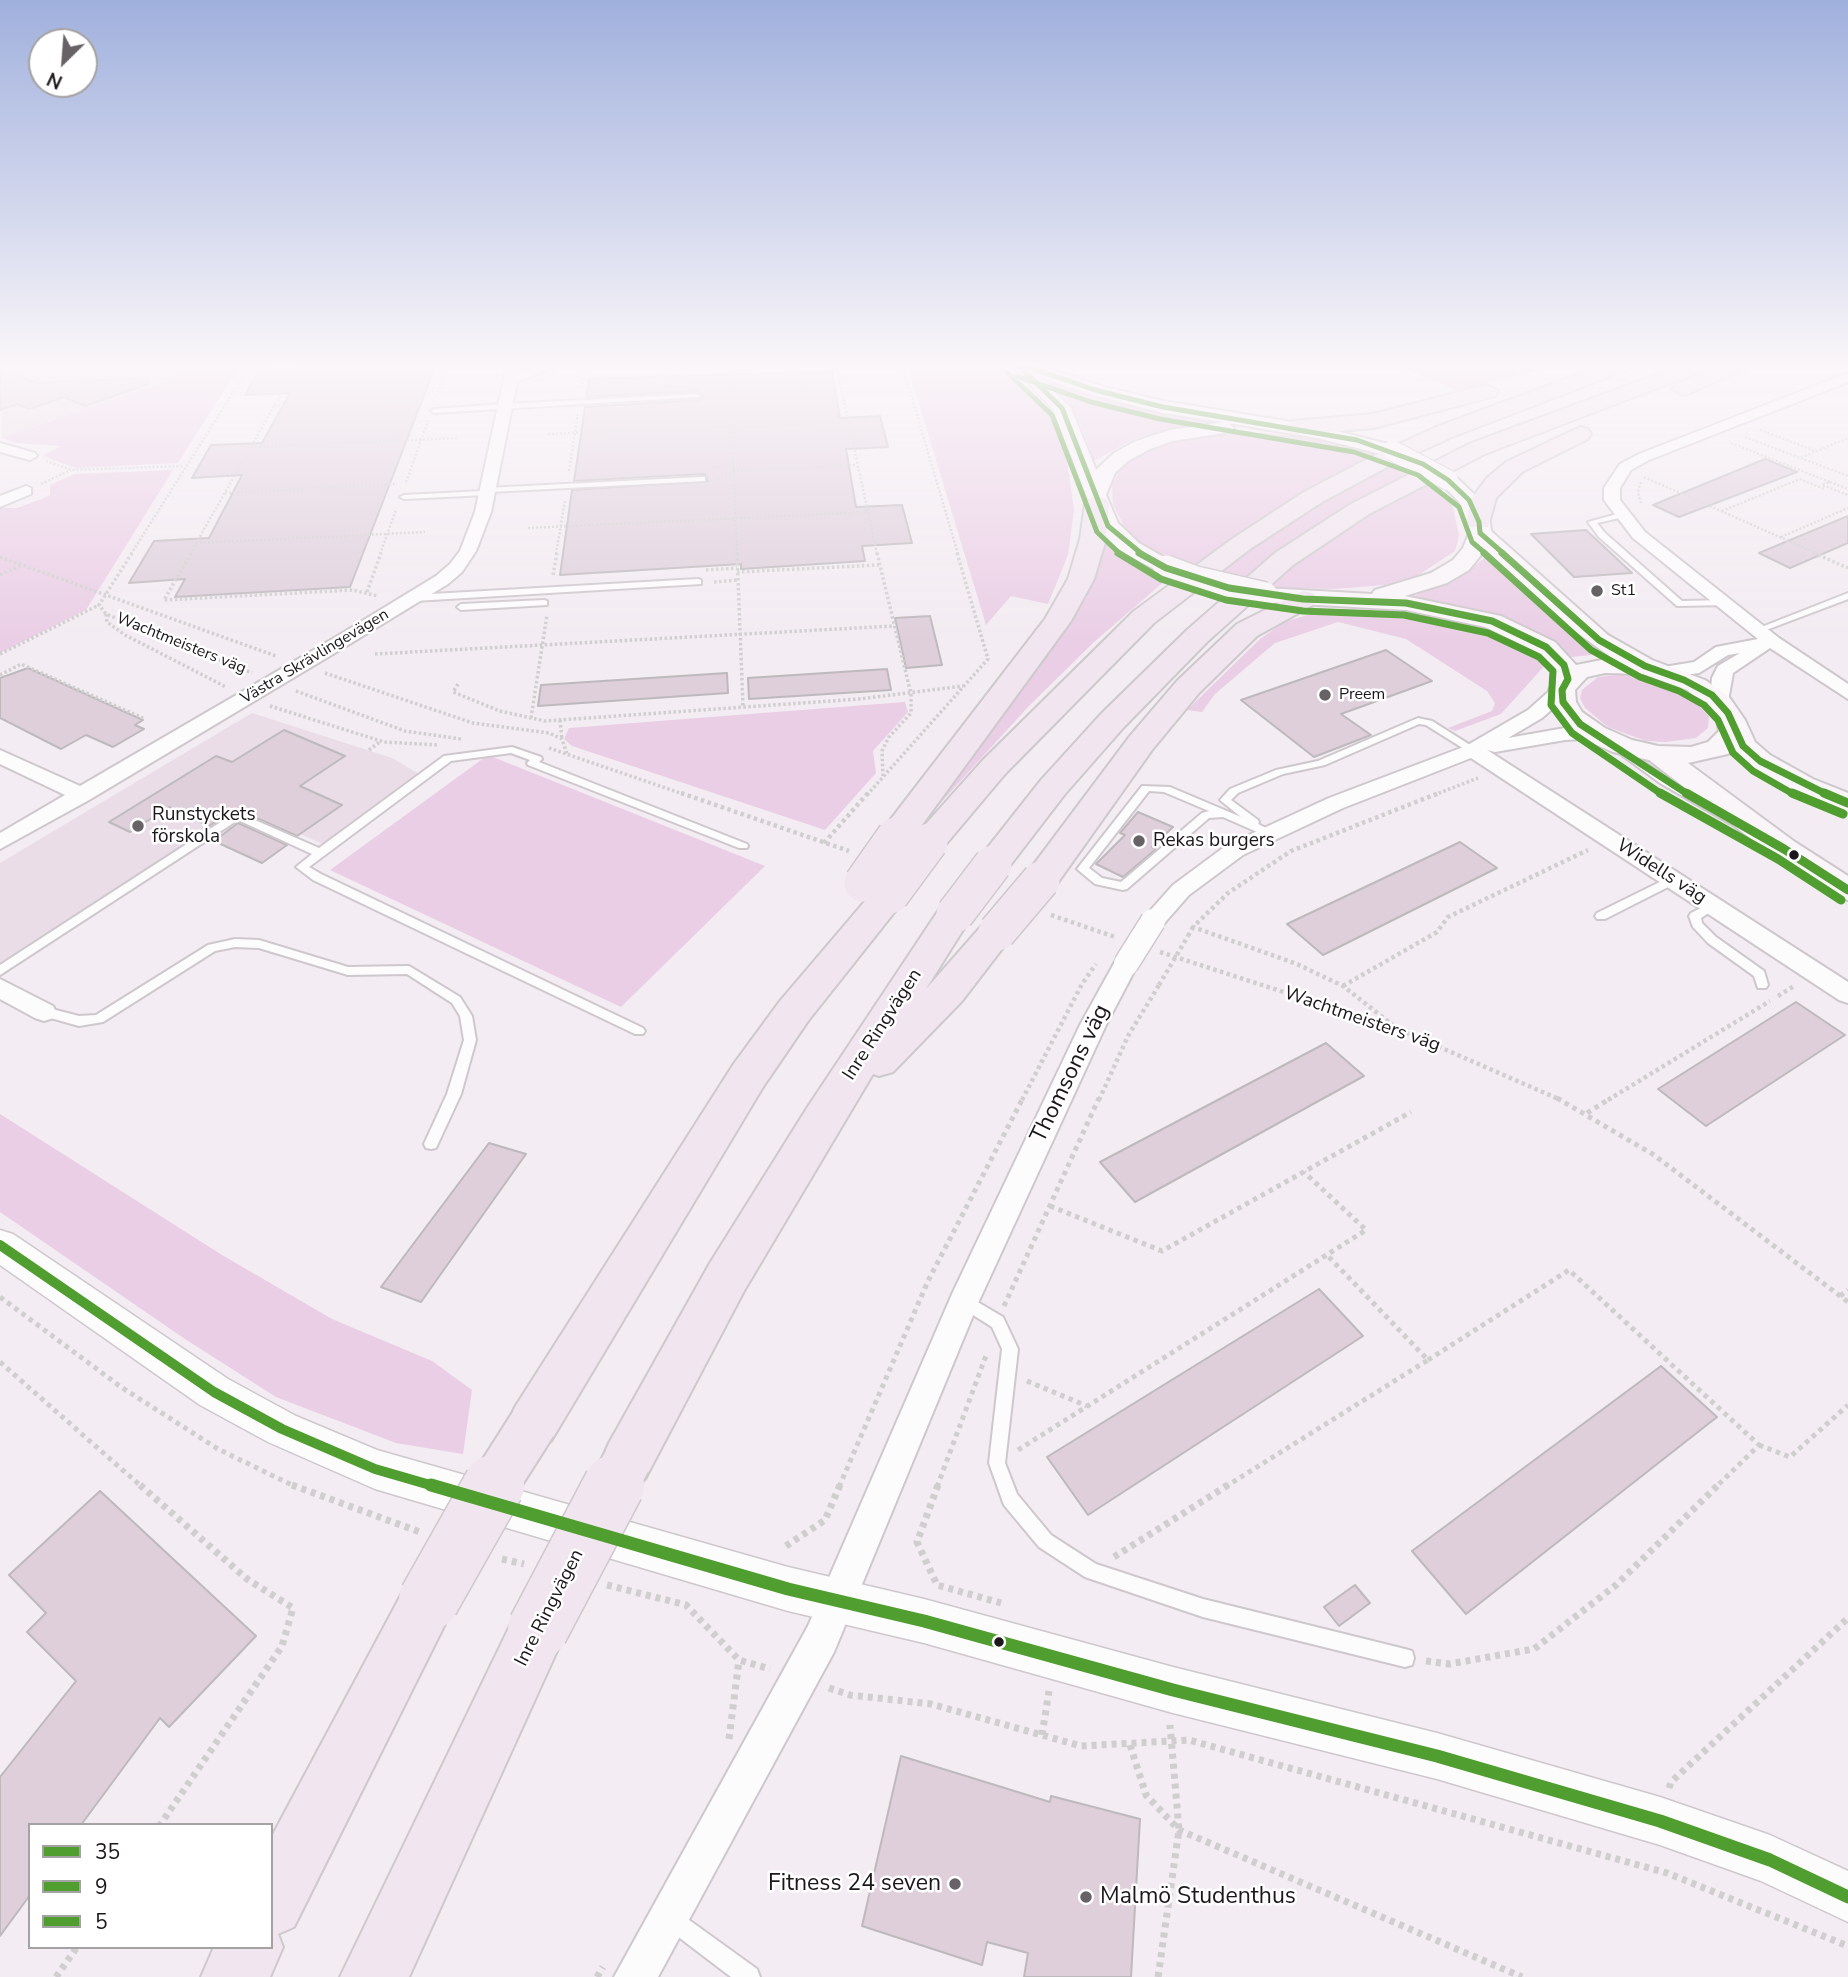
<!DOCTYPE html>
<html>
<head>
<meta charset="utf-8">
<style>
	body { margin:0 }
	#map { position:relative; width:1848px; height:1977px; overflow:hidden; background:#f3ecf2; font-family:"Nunito Sans",sans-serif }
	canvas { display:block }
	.legend { position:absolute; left:28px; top:1823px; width:245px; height:126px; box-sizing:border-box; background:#fff; border:2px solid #a4a2a3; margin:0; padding:9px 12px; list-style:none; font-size:21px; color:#1b171a }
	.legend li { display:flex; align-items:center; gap:14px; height:35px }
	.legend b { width:35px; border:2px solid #a4a2a3 }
	.north { position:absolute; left:28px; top:28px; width:70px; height:70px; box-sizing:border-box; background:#fff; border:2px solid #a4a2a3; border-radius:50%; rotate:205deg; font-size:19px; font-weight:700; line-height:28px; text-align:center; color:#1b171a }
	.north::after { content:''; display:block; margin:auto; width:24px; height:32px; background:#676266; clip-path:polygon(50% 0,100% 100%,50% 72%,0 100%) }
</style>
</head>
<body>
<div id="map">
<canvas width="1848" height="1977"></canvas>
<ul class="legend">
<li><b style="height:9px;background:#509e2f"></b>35</li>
<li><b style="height:9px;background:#509e2f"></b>9</li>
<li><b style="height:9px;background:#509e2f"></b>5</li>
</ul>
<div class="north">N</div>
</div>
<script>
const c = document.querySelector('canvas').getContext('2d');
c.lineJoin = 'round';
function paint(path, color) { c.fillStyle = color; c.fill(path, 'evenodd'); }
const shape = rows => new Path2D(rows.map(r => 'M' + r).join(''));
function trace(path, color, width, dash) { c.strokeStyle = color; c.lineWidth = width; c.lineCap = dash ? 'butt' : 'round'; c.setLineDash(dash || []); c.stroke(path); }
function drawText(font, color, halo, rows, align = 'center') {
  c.font = font + ' "Nunito Sans",sans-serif'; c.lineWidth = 5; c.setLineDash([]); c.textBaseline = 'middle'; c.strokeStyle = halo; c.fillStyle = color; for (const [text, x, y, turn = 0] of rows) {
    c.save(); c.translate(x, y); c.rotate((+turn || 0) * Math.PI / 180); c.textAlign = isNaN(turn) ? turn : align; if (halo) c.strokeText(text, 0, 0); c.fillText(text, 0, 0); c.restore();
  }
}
const built = shape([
	[0,364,215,364,2,438],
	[252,713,392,758,419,774,323,844,241,808,0,962,0,863]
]);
const green = shape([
	[215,364,241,364,178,463,75,468,43,456,60,446,17,443,2,438],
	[907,364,999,364,1037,396,1054,419,1065,445,1074,510,1068,555,1048,604,1011,596,986,625],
	[1394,364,1559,364,1459,391],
	[1035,374,1112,401,1220,423,1138,437,1094,461,1081,426,1066,398],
	[1264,433,1324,439,1375,451,1420,474,1452,504,1459,535,1455,551,1417,576,1384,585,1334,589,1284,588,1224,580,1163,558,1128,533,1113,505,1112,485,1121,468,1136,455,1162,444,1215,434],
	[173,470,86,610,0,653,0,508,17,508,44,498,50,495,50,485,74,474],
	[1104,537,1129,560,1166,580,1094,642,1027,708,874,876],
	[1486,556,1538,604,1608,653,1572,657,1542,638,1483,614,1412,597,1466,574],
	[1344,609,1412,613,1473,627,1506,639,1546,664,1501,714,1455,731,1448,728,1492,711,1495,703,1487,691,1406,639,1338,622,1275,643,1215,694,1202,712,1187,710,1260,639,1284,622,1314,613],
	[1626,674,1648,677,1685,692,1709,716,1708,728,1696,738,1665,742,1646,741,1608,727,1585,708,1580,698,1582,690,1598,677],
	[905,702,908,712,873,751,876,773,825,830,572,746,564,739,569,728],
	[488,755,765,866,621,1007,330,870],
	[0,1114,222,1255,332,1319,432,1361,472,1390,463,1454,396,1443,276,1397,185,1339,0,1212]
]);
const building = shape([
	[305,364,436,364,350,587,175,597,185,579,129,583,154,541,209,538,242,475,192,478,211,445,262,443,290,393,245,395,260,369,304,366,305,364],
	[0,369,36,383,147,378,148,384,85,406,64,397,30,409,17,404,0,410,0,369],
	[832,371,840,418,880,416,888,447,846,449,856,507,902,505,912,543,862,546,865,561,741,569,741,564,560,575,572,490,708,481,705,474,574,481,585,407,699,400,703,396,697,391,586,397,589,379,832,371],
	[1765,459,1797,472,1679,517,1653,505,1765,459],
	[1848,516,1848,543,1790,568,1759,553,1848,516],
	[1586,530,1632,573,1574,577,1531,534,1586,530],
	[930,616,942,665,906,668,895,618,930,616],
	[1386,650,1432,681,1341,714,1371,735,1314,757,1241,700,1386,650],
	[28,668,143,720,135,725,144,729,113,747,86,735,61,749,0,718,0,678,28,668],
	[887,669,891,690,749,699,748,678,887,669],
	[727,673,728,693,538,706,541,685,727,673],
	[284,730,345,756,300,786,342,805,297,836,241,811,232,812,209,826,169,807,130,832,109,822,216,756,232,762,284,730],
	[1138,812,1173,827,1152,847,1156,849,1123,877,1096,864,1125,835,1120,833,1138,812],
	[238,823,287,845,262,863,214,841,238,823],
	[1460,842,1497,868,1323,955,1287,924,1460,842],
	[1796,1002,1845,1035,1706,1126,1658,1089,1796,1002],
	[1326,1043,1364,1076,1135,1202,1100,1162,1326,1043],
	[489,1143,526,1154,421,1302,381,1287,489,1143],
	[1319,1289,1363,1336,1088,1515,1047,1457,1319,1289],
	[1661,1366,1717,1417,1466,1614,1412,1551,1661,1366],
	[100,1491,256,1636,169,1727,160,1718,81,1825,30,1825,30,1895,0,1936,0,1777,76,1681,27,1632,46,1613,9,1575,100,1491],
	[1355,1585,1370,1603,1339,1626,1324,1607,1355,1585],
	[901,1756,1050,1802,1051,1796,1140,1819,1131,1977,1024,1977,1028,1953,987,1942,982,1965,862,1926,901,1756]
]);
const pathFar4 = shape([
	[729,364,737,554],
	[836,364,877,554],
	[902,364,958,554],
	[1415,364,1456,379],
	[294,371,443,364],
	[1481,371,1507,364],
	[706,386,730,385],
	[582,388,586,364],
	[730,390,840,384],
	[710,395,730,393],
	[436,396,448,364],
	[274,406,424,400],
	[731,428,848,422],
	[1760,430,1816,451],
	[548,434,731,426],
	[1745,437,1800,458,1848,438],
	[1731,443,1830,482,1822,485,1848,495],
	[251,447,458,438],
	[1801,458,1848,476],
	[46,461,72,470,183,466],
	[713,467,733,466],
	[569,471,578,414],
	[733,471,857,465],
	[1644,477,1818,554],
	[717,478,733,477],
	[406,482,428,421],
	[1641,482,1638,492,1641,504],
	[1830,482,1848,489],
	[41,484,71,470],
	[225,493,397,484],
	[1722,511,1800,479,1824,489],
	[528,528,868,512],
	[1781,537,1848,508],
	[196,543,425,532],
	[131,554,251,364],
	[190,554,298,364],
	[380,554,396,510],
	[556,554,565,501]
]);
const pathFar3 = shape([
	[132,553,99,605,106,614,252,673],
	[191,553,164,600,352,590,378,596],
	[737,553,743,707],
	[877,553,911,694,911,713,889,737,882,751,883,776],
	[1814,553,1848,568],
	[0,557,276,656],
	[706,570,737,568],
	[737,572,879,565],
	[0,575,20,566],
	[553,575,557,553],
	[714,582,738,580],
	[367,592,381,553],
	[106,614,107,622,125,635,226,687],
	[0,654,99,605],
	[375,654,893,626],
	[325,673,473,723,549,733,562,739,567,754],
	[0,675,21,664,143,718],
	[458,684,453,692,500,711,545,721,859,699,963,686],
	[296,691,405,731,461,739],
	[270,706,384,742,438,745],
	[531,718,547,615],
	[560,720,562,739],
	[549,748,686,795],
	[369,750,381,741],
	[867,795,988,659,957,553],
	[1434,795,1478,778]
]);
const pathFar2 = shape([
	[681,793,849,851],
	[824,843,868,793],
	[1051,915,1115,937],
	[1188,936,1193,927],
	[1160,952,1398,1029,1561,1100],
	[1343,986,1437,932,1448,917,1588,850],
	[1778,996,1794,986],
	[1394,1026,1343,986,1297,964,1193,927,1228,893,1291,851,1439,793],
	[1022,1100,1082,984,1096,964],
	[1099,1100,1128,1036,1159,985],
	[1608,1100,1770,1001]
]);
const pathFar1 = shape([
	[1557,1098,1654,1155,1848,1302],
	[1587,1113,1611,1098],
	[1050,1206,1162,1251,1411,1112],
	[1840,1296,1848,1290],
	[0,1297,121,1387,218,1449,296,1487],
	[1004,1306,1099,1098],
	[1428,1360,1569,1270,1759,1445,1716,1487],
	[0,1362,142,1487],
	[1027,1381,1087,1406],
	[1759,1445,1790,1457,1848,1405],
	[1018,1450,1366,1230,1304,1172],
	[839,1487,928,1281,1023,1098],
	[937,1487,987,1353],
	[1225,1487,1428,1360,1327,1255]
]);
const path = shape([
	[140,1485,247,1579,293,1608,282,1646,160,1825],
	[292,1485,420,1532],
	[938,1485,917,1542,937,1585,1001,1603],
	[786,1546,825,1520,840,1485],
	[1114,1557,1228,1485],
	[502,1559,524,1564],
	[607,1585,686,1605,739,1660,770,1669],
	[1426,1661,1449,1664,1534,1649,1616,1585,1718,1485],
	[829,1688,850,1695,931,1704,1081,1746,1189,1740,1667,1873,1848,1946],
	[1042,1735,1049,1691],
	[729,1739,739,1660],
	[1130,1745,1146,1795,1179,1830,1522,1977],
	[1669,1788,1671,1782,1848,1618],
	[56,1977,77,1947],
	[597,1977,603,1967],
	[1158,1977,1179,1830,1170,1725]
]);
const service = shape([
	[697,394,700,396,699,397,434,413,431,411,434,409,504,404,697,394],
	[702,477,705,477,705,481,490,492,487,495,404,499,400,497,404,495,484,491,487,488,702,477],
	[1621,513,1625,515,1624,517,1597,523,1605,533,1682,601,1726,600,1729,601,1729,605,1677,606,1599,537,1588,522,1621,513],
	[698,579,701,580,701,584,414,601,410,598,414,595,698,579],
	[1848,593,1848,599,1761,632,1754,630,1848,593],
	[544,600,547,601,547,605,461,610,457,607,461,604,544,600],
	[1418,718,1432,721,1478,750,1473,753,1469,752,1426,725,1419,724,1325,765,1283,774,1238,793,1231,800,1258,820,1259,822,1258,824,1272,831,1273,833,1272,835,1264,835,1223,817,1209,818,1127,889,1123,890,1095,884,1077,869,1142,786,1170,787,1241,817,1220,800,1230,789,1276,770,1318,761,1418,718],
	[1149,791,1164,792,1209,811,1202,813,1121,882,1102,878,1089,868,1149,791],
	[1616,743,1668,779,1738,821,1733,824,1729,823,1660,783,1612,748,1612,744,1616,743],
	[512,747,541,757,542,759,539,762,747,844,748,846,747,848,739,848,528,765,527,763,530,760,511,753,451,761,309,867,321,874,643,1028,645,1031,643,1034,635,1034,313,880,296,867,312,854,238,820,0,975,0,965,233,814,241,814,319,848,444,756,512,747],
	[1672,876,1676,877,1678,880,1676,883,1605,919,1597,919,1595,916,1597,913,1672,876],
	[1713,902,1719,906,1701,918,1702,923,1716,937,1764,971,1768,985,1766,988,1758,988,1754,976,1708,943,1693,927,1689,916,1691,913,1713,902],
	[235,939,259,940,348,967,409,966,460,997,472,1016,476,1040,461,1094,436,1148,431,1149,426,1148,424,1144,447,1094,464,1040,460,1016,452,1003,407,974,348,975,259,948,235,947,215,951,103,1022,79,1026,40,1015,38,1012,44,1007,79,1016,96,1015,208,945,235,939],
	[964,1294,1003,1317,1018,1349,1005,1463,1017,1494,1051,1535,1096,1564,1203,1599,1405,1649,1412,1651,1414,1658,1412,1665,1405,1667,1203,1617,1085,1577,1039,1547,1004,1505,989,1463,1002,1349,992,1327,959,1306,956,1301,959,1296,964,1294],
	[671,1909,678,1912,757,1969,760,1977,731,1977,664,1926,661,1919,664,1912,671,1909]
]);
const minor = shape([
	[507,364,520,364,519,372,545,364,564,364,517,382,491,512,476,551,462,572,448,584,348,645,89,800,0,849,0,833,65,795,0,764,0,750,80,786,336,637,436,576,450,564,460,551,475,512,507,364],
	[1848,373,1848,382,1649,460,1631,470,1620,488,1620,500,1645,532,1779,638,1848,684,1848,699,1770,648,1733,673,1727,707,1713,707,1710,703,1712,678,1718,666,1740,653,1728,655,1699,673,1665,678,1656,672,1658,668,1694,662,1716,647,1758,639,1633,538,1604,500,1604,488,1620,464,1639,454,1848,373],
	[0,443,35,453,37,456,30,460,0,452,0,443],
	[26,486,31,488,31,494,0,507,0,496,26,486],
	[1562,684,1572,690,1569,694,1542,718,1508,738,1565,728,1595,728,1605,734,1602,738,1565,740,1495,752,1487,750,1848,982,1848,1003,1839,1000,1471,758,1343,808,1243,855,1189,895,1161,927,1145,927,1141,921,1173,885,1227,845,1329,798,1466,746,1528,710,1555,686,1562,684],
	[1126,956,1135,958,1138,964,1106,1025,979,1301,834,1652,658,1977,614,1977,808,1626,953,1292,1080,1025,1117,958,1126,956],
	[0,979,53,1006,56,1012,53,1018,44,1021,35,1018,0,999,0,979]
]);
const tertiary = shape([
	[0,1230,13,1234,228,1379,296,1416,377,1450,788,1567,924,1599,1173,1667,1437,1733,1660,1797,1770,1835,1848,1871,1848,1922,1761,1881,1660,1845,1437,1779,1173,1713,924,1643,788,1611,375,1489,268,1442,200,1405,0,1265,0,1230]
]);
const secondary = shape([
	[1011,364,1036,364,1101,386,1163,401,1317,426,1400,447,1403,451,1393,457,1317,438,1228,423,1234,428,1231,432,1173,441,1150,449,1128,461,1115,473,1106,495,1118,523,1139,543,1174,563,1177,568,1166,575,1123,553,1100,531,1053,410,1011,364],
	[1042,378,1089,394,1163,413,1223,422,1170,430,1136,441,1114,453,1096,470,1071,408,1042,378],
	[1448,474,1455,476,1476,496,1490,522,1491,531,1608,635,1652,660,1705,680,1729,697,1745,720,1755,742,1770,755,1813,779,1848,793,1848,812,1793,791,1750,767,1732,749,1728,754,1688,763,1795,842,1848,876,1848,900,1837,897,1773,856,1649,760,1613,752,1585,740,1563,723,1550,702,1549,690,1555,679,1552,667,1537,652,1485,627,1406,610,1265,602,1257,600,1253,595,1257,590,1265,588,1372,594,1375,590,1431,573,1453,560,1463,548,1469,533,1460,503,1438,480,1448,474],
	[1485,550,1565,624,1612,658,1576,665,1555,642,1501,616,1405,596,1447,583,1469,570,1485,550],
	[1605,673,1643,674,1687,690,1716,715,1719,731,1708,742,1691,747,1658,746,1632,740,1605,728,1582,712,1576,702,1575,690,1587,677,1605,673]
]);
const motorway = shape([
	[1607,364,1635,364,1632,368,1452,437,1387,467,1322,502,1250,549,1154,623,1005,774,941,850,929,853,917,850,912,842,917,834,983,760,1134,611,1232,539,1304,492,1371,457,1436,427,1607,364],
	[1685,364,1713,364,1710,368,1485,454,1369,514,1293,565,1207,642,1123,728,1065,794,1005,872,993,875,981,872,976,864,981,856,1041,780,1101,714,1187,630,1275,553,1351,504,1469,444,1685,364],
	[1722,364,1749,364,1746,368,1690,393,1683,395,1672,389,1676,385,1722,364],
	[1487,385,1498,391,1495,396,1374,428,1293,435,1282,428,1293,421,1373,414,1487,385],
	[1580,427,1588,429,1591,434,1588,439,1522,472,1496,498,1488,527,1470,527,1466,522,1472,498,1487,478,1506,462,1580,427],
	[1097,497,1106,499,1109,504,1106,539,1094,579,1071,621,908,844,896,847,884,844,879,836,884,828,1045,619,1068,579,1080,539,1085,504,1088,499,1097,497],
	[1303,591,1313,593,1317,599,1313,605,1257,636,1199,693,1152,750,1054,888,1041,892,1028,888,1023,880,1028,872,1130,736,1177,681,1237,624,1303,591],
	[890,883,903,887,908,895,808,1021,763,1087,551,1441,533,1448,515,1441,507,1424,515,1407,733,1065,780,1001,877,887,890,883],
	[955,902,968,905,973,914,926,989,984,923,997,919,1010,923,1015,932,962,1001,893,1072,879,1076,873,1074,744,1291,645,1479,627,1486,609,1479,601,1461,609,1443,710,1263,807,1108,942,905,955,902],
	[429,1572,449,1580,457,1600,294,1927,278,1934,283,1947,270,1977,201,1977,214,1947,271,1947,271,1838,409,1580,429,1572],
	[538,1600,558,1609,567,1629,409,1977,340,1977,518,1609,538,1600]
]);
const pathBridge = shape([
	[1159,985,1188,936]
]);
const minorBridge = shape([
	[1126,964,1153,921]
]);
const secondaryBridgeFar1 = shape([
	[1393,451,1448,480]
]);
const secondaryBridge = shape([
	[1166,568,1196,579,1265,595]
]);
const motorwayBridgeFar2 = shape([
	[863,883,896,836],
	[890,895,929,842],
	[955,914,993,864],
	[997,932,1041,880]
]);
const motorwayBridgeFar1 = shape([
	[493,1487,533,1424],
	[613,1487,627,1461]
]);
const motorwayBridge = shape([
	[429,1600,494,1485],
	[538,1629,614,1485]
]);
const bus1Far1 = shape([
	[0,1245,214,1392,282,1429,375,1469,437,1487]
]);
const bus1 = shape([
	[431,1485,788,1589,924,1621,1173,1690,1437,1756,1660,1821,1770,1860,1848,1897]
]);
const bus2Far2 = shape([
	[1017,364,1062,408,1108,526,1142,554],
	[1020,364,1095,390,1163,407,1357,440,1423,464,1448,480,1469,500,1479,522,1480,533,1504,554]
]);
const bus2Far1 = shape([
	[1139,553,1166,568,1229,588,1303,599,1406,603,1492,621,1546,647,1564,665,1568,679,1562,690,1563,702,1580,724,1689,795],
	[1502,553,1599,640,1645,666,1684,680,1712,695,1728,713,1743,746,1760,761,1828,795]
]);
const bus2 = shape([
	[1686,793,1784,849,1848,890],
	[1824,793,1848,803]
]);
const bus3Far2 = shape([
	[1008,373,1052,415,1097,532,1120,554],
	[1016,376,1091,402,1160,419,1354,452,1418,475,1459,507,1472,542,1486,554]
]);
const bus3Far1 = shape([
	[1118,553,1161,579,1226,600,1303,611,1404,615,1488,633,1539,657,1553,671,1551,705,1572,733,1663,795],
	[1484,553,1591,650,1640,677,1679,691,1704,705,1718,720,1733,753,1753,771,1795,795]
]);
const bus3 = shape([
	[1660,793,1778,859,1841,900],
	[1792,793,1843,814]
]);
const markers = [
	[1597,591,7,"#676266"],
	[1325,695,7,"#676266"],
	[138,826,7,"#676266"],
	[1139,841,7,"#676266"],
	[1794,855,6,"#1b171a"],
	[999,1642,6,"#1b171a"],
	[955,1884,7,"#676266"],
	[1086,1897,7,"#676266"]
];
const farPoinames = [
	["St1",1611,591],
	["Preem",1339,695]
];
const farStreetnames = [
	["Wachtmeisters väg",181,644,22],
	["Västra Skrävlingevägen",315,657,-31]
];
const poiNames = [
	["Runstyckets",152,815],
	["förskola",152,837],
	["Rekas burgers",1153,841]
];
const streetNames = [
	["Widells väg",1661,872,33],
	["Wachtmeisters väg",1362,1020,19],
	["Inre Ringvägen",883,1025,-57],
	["Inre Ringvägen",550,1608,-63]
];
const nearStreetnames = [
	["Thomsons väg",1071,1074,-64]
];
const nearPoinames = [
	["Fitness 24 seven",941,1884],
	["Malmö Studenthus",1100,1897,"left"]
];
paint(built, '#eadde7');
paint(green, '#eacee5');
paint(building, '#decfdb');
trace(building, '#beb9bd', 2);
trace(service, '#cec8cd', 4);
trace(minor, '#cec8cd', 4);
trace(tertiary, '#cec8cd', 3);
trace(secondary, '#cec8cd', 4);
trace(motorway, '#cdc9cc', 4);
trace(pathFar4, '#d0cecf', 2.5, [2, 2]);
trace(pathFar3, '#d0cecf', 3.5, [2.5, 2.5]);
trace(pathFar2, '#d0cecf', 4.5, [3.5, 3.5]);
trace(pathFar1, '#d0cecf', 5, [4.5, 4.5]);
trace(path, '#d0cecf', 7, [5, 5]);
paint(service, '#fdfcfd');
paint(minor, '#fdfcfd');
paint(tertiary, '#fdfcfd');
paint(secondary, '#faf5f9');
paint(motorway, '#f1e5ef');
trace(minorBridge, '#cec8cd', 27, []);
trace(secondaryBridgeFar1, '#cec8cd', 22, []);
trace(secondaryBridge, '#cec8cd', 28, []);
trace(motorwayBridgeFar2, '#cdc9cc', 40, []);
trace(motorwayBridgeFar1, '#cdc9cc', 51, []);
trace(motorwayBridge, '#cdc9cc', 63, []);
trace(pathBridge, '#d0cecf', 4.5, [3.5, 3.5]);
trace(minorBridge, '#fdfcfd', 24);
trace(secondaryBridgeFar1, '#faf5f9', 20);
trace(secondaryBridge, '#faf5f9', 25);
trace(motorwayBridgeFar2, '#f1e5ef', 37);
trace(motorwayBridgeFar1, '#f1e5ef', 47);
trace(motorwayBridge, '#f1e5ef', 60);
trace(bus1Far1, '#509e2f', 10);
trace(bus1, '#509e2f', 13);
trace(bus2Far2, '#509e2f', 5);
trace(bus2Far1, '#509e2f', 7);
trace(bus2, '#509e2f', 9);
trace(bus3Far2, '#509e2f', 5);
trace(bus3Far1, '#509e2f', 7);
trace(bus3, '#509e2f', 9);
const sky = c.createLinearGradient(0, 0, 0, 641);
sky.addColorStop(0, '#a0b0dd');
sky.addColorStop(0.57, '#faf6f9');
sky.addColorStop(1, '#faf6f900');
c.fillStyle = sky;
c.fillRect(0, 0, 1848, 641);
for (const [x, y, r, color] of markers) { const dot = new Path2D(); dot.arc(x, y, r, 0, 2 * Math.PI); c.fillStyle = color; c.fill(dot); trace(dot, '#fff', 2.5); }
drawText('16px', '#1b171a', '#fff', farPoinames, 'left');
drawText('16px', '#1b171a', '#fff', farStreetnames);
drawText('19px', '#1b171a', '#fff', poiNames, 'left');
drawText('19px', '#1b171a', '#fff', streetNames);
drawText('23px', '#1b171a', '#fff', nearStreetnames);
drawText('23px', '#1b171a', '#fff', nearPoinames, 'right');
</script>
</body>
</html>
